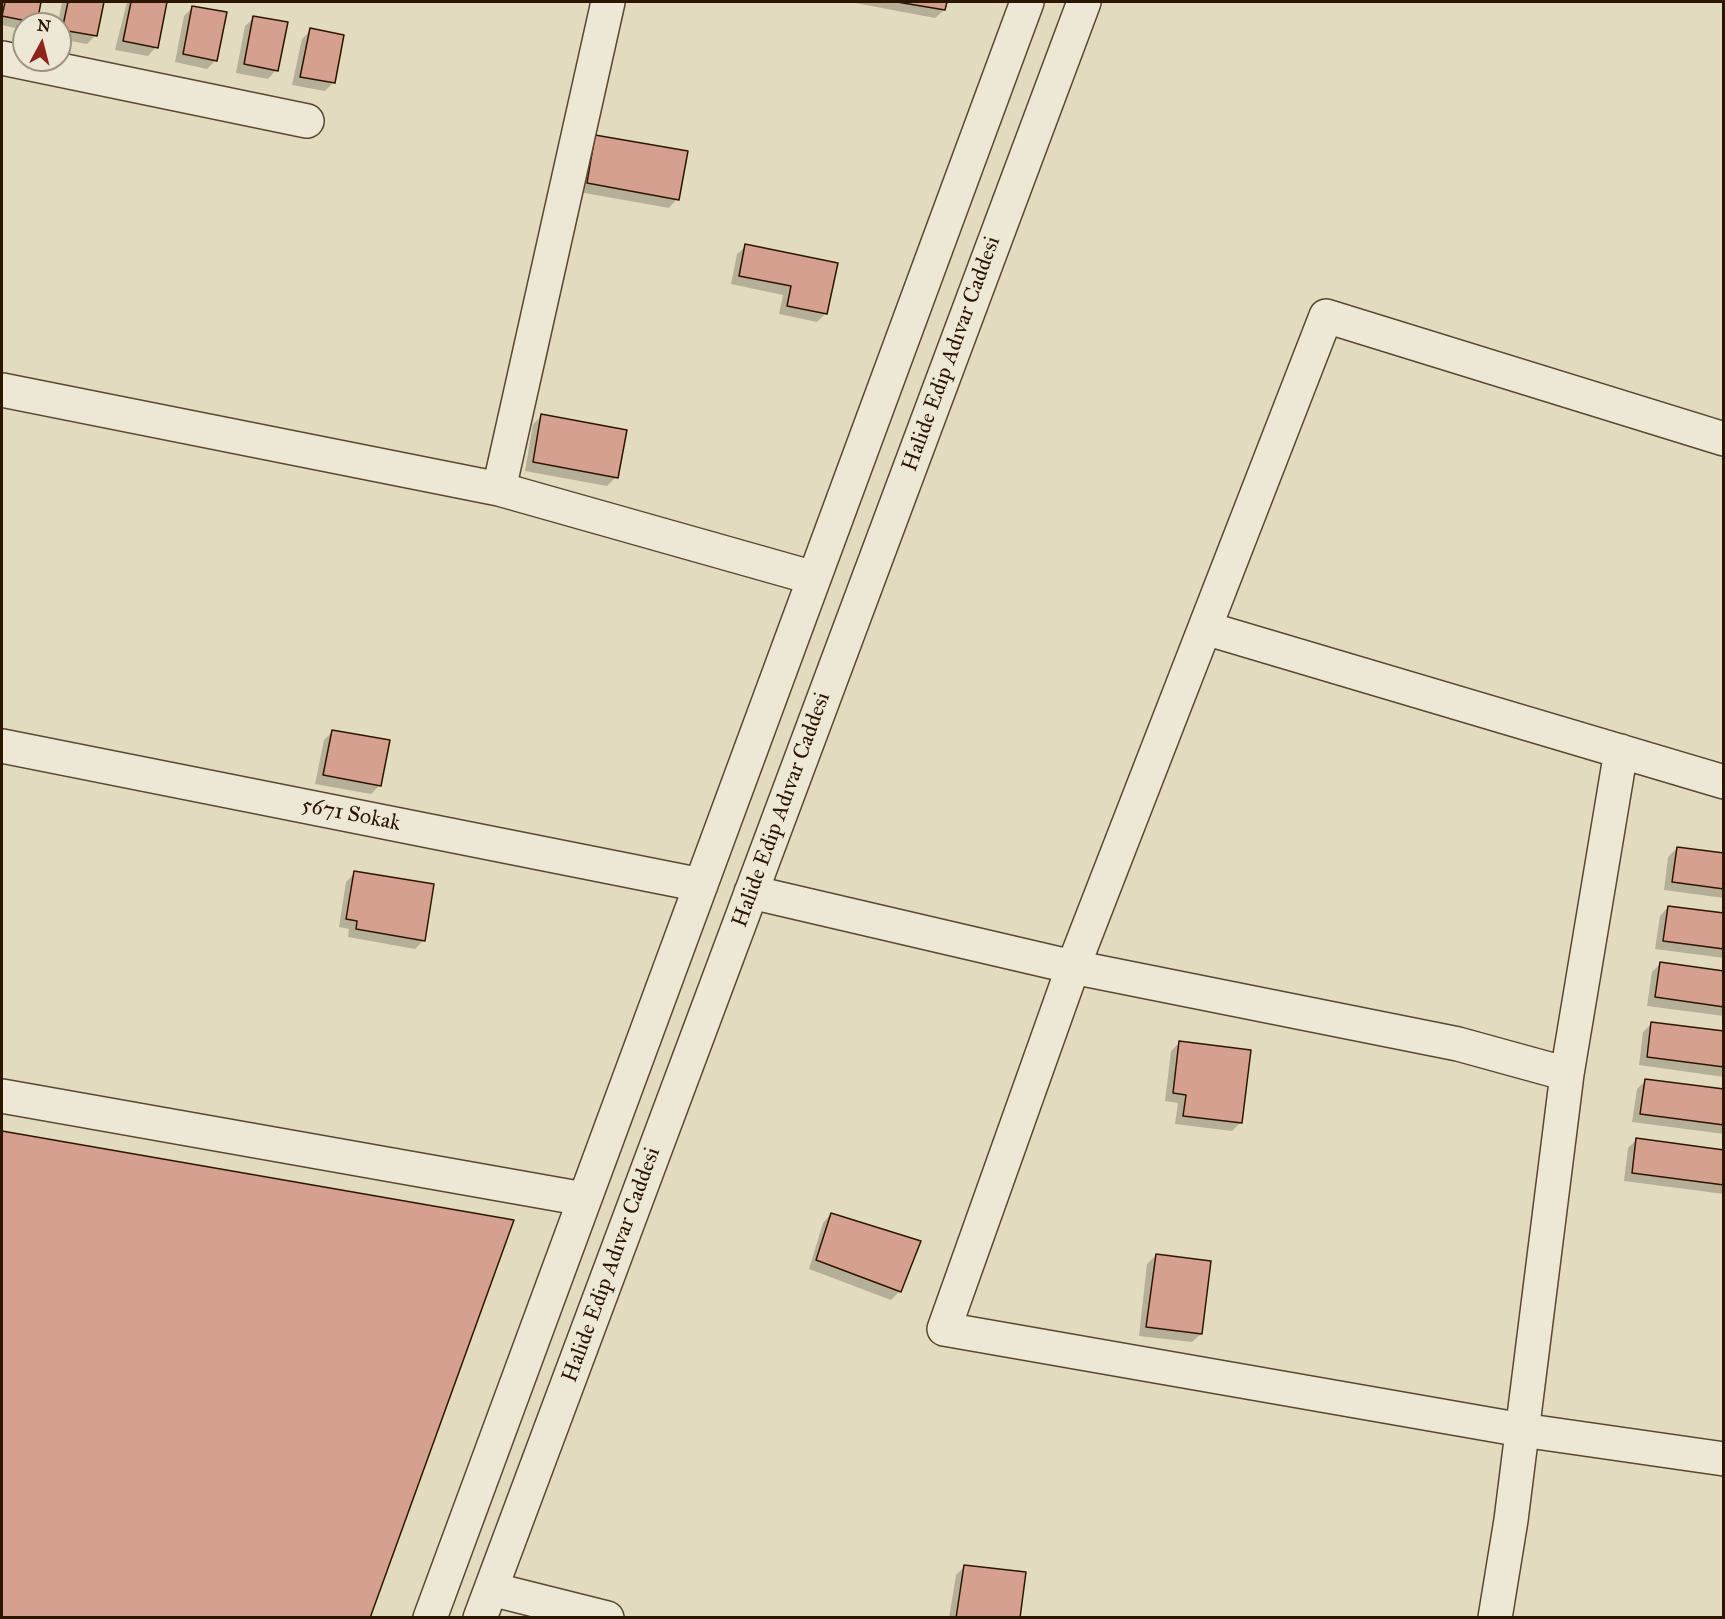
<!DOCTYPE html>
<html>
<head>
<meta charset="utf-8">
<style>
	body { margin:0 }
	#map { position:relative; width:1725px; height:1619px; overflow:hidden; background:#e3dbbf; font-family:"IM FELL Great Primer",serif }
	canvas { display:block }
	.frame { position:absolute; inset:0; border:3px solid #2d1600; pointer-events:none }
	.north { position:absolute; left:12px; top:12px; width:60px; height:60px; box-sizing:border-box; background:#ede8d5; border:2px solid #a09480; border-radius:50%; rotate:7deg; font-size:16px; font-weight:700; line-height:24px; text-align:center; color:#2d1600 }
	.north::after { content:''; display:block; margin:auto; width:21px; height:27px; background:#8f2418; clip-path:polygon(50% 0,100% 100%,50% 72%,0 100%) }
</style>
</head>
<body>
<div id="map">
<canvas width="1725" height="1619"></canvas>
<div class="frame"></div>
<div class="north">N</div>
</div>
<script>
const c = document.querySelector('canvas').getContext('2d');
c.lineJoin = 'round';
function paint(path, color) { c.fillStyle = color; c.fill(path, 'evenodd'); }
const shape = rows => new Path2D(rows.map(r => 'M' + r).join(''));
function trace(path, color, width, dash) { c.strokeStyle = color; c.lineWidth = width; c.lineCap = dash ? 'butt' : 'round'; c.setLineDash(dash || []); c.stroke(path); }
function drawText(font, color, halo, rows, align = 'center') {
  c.font = font + ' "IM FELL Great Primer",serif'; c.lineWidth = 4.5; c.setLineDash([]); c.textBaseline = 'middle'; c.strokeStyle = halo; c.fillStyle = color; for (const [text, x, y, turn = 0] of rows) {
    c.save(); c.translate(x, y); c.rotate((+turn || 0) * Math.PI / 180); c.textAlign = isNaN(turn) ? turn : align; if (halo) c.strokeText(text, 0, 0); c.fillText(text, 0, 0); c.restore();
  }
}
const shadow = shape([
	[2,2,40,2,35,22,24,24,24,30,2,25],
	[62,2,102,2,95,36,87,44,60,39,60,24,58,24],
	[127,2,165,2,156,47,148,56,115,50],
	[850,2,945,2,944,10,935,18],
	[193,7,216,60,207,69,175,62,184,16],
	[254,18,276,70,268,79,236,73,245,26],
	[311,30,342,36,333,83,325,91,292,85,302,39],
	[596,137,677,199,669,208,579,192,587,145],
	[746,246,826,313,817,322,779,314,783,295,731,284,737,254],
	[542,416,616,477,607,486,525,471,533,424],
	[333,731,380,785,371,794,315,784,324,740],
	[1677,848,1724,854,1724,898,1664,890,1668,857],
	[355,873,424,940,415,949,348,937,349,929,339,927,346,882],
	[1668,907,1724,915,1724,958,1655,949,1660,916],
	[1660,964,1724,973,1724,1016,1647,1006,1652,972],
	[1652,1023,1724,1033,1724,1077,1639,1065,1643,1032],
	[1180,1042,1241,1122,1232,1131,1175,1124,1178,1103,1165,1101,1171,1051],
	[1646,1080,1724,1091,1724,1134,1632,1122,1637,1089],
	[2,1132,512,1222,368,1618,2,1618],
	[1637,1139,1724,1151,1724,1194,1624,1181,1628,1148],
	[831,1214,900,1291,891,1300,809,1269,823,1223],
	[1156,1255,1201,1334,1192,1342,1139,1336,1147,1264],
	[965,1566,1018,1618,949,1618,956,1575]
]);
const building = shape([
	[5,2,41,2,37,23,2,16,5,2],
	[68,2,104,2,97,36,62,30,68,2],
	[131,2,167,2,158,48,123,41,131,2],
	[897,2,947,2,945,10,897,2],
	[192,6,227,12,217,61,183,54,192,6],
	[253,16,288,22,278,71,244,64,253,16],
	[310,28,344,35,335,83,300,77,310,28],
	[595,135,688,151,679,200,587,183,595,135],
	[745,244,838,263,827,314,787,306,791,286,739,276,745,244],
	[541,414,627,430,618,478,533,462,541,414],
	[332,730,390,740,381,786,323,775,332,730],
	[1677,847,1724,853,1724,889,1672,882,1677,847],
	[354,871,434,884,425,941,356,929,357,921,346,919,354,871],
	[1668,906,1724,913,1724,949,1663,941,1668,906],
	[1660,962,1724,971,1724,1007,1655,997,1660,962],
	[1651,1022,1724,1031,1724,1067,1647,1057,1651,1022],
	[1179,1041,1251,1050,1242,1123,1183,1116,1186,1095,1173,1093,1179,1041],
	[1645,1079,1724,1089,1724,1125,1640,1114,1645,1079],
	[2,1131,514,1220,370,1618,2,1618,2,1131],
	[1636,1138,1724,1150,1724,1185,1632,1173,1636,1138],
	[831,1213,921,1241,901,1292,816,1260,831,1213],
	[1156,1254,1211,1261,1202,1334,1146,1327,1156,1254],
	[964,1565,1026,1572,1020,1618,956,1618,964,1565]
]);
const minor = shape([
	[2,58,307,121],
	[2,390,499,489,608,2],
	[1724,439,1326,316,1073,967,944,1329,1522,1430,1724,1459],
	[499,489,814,578],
	[1205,628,1724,782],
	[2,746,701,885],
	[751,892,1073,967,1458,1044,1567,1074,1511,1520,1495,1618],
	[1567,1074,1621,751],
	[2,1096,584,1199],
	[491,1589,607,1618],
	[430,1618,1027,2],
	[480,1618,1084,2]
]);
const streetNames = [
	["Halide Edip Adıvar Caddesi",952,354,-70],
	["Halide Edip Adıvar Caddesi",782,810,-70],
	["5671 Sokak",351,815,11],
	["Halide Edip Adıvar Caddesi",612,1265,-70]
];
paint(shadow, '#0003');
paint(building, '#d6a08e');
trace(building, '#2d1600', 1.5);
trace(minor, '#5a4730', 36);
trace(minor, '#ede8d5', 33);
drawText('22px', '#2d1600', '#ede8d5', streetNames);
</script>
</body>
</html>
